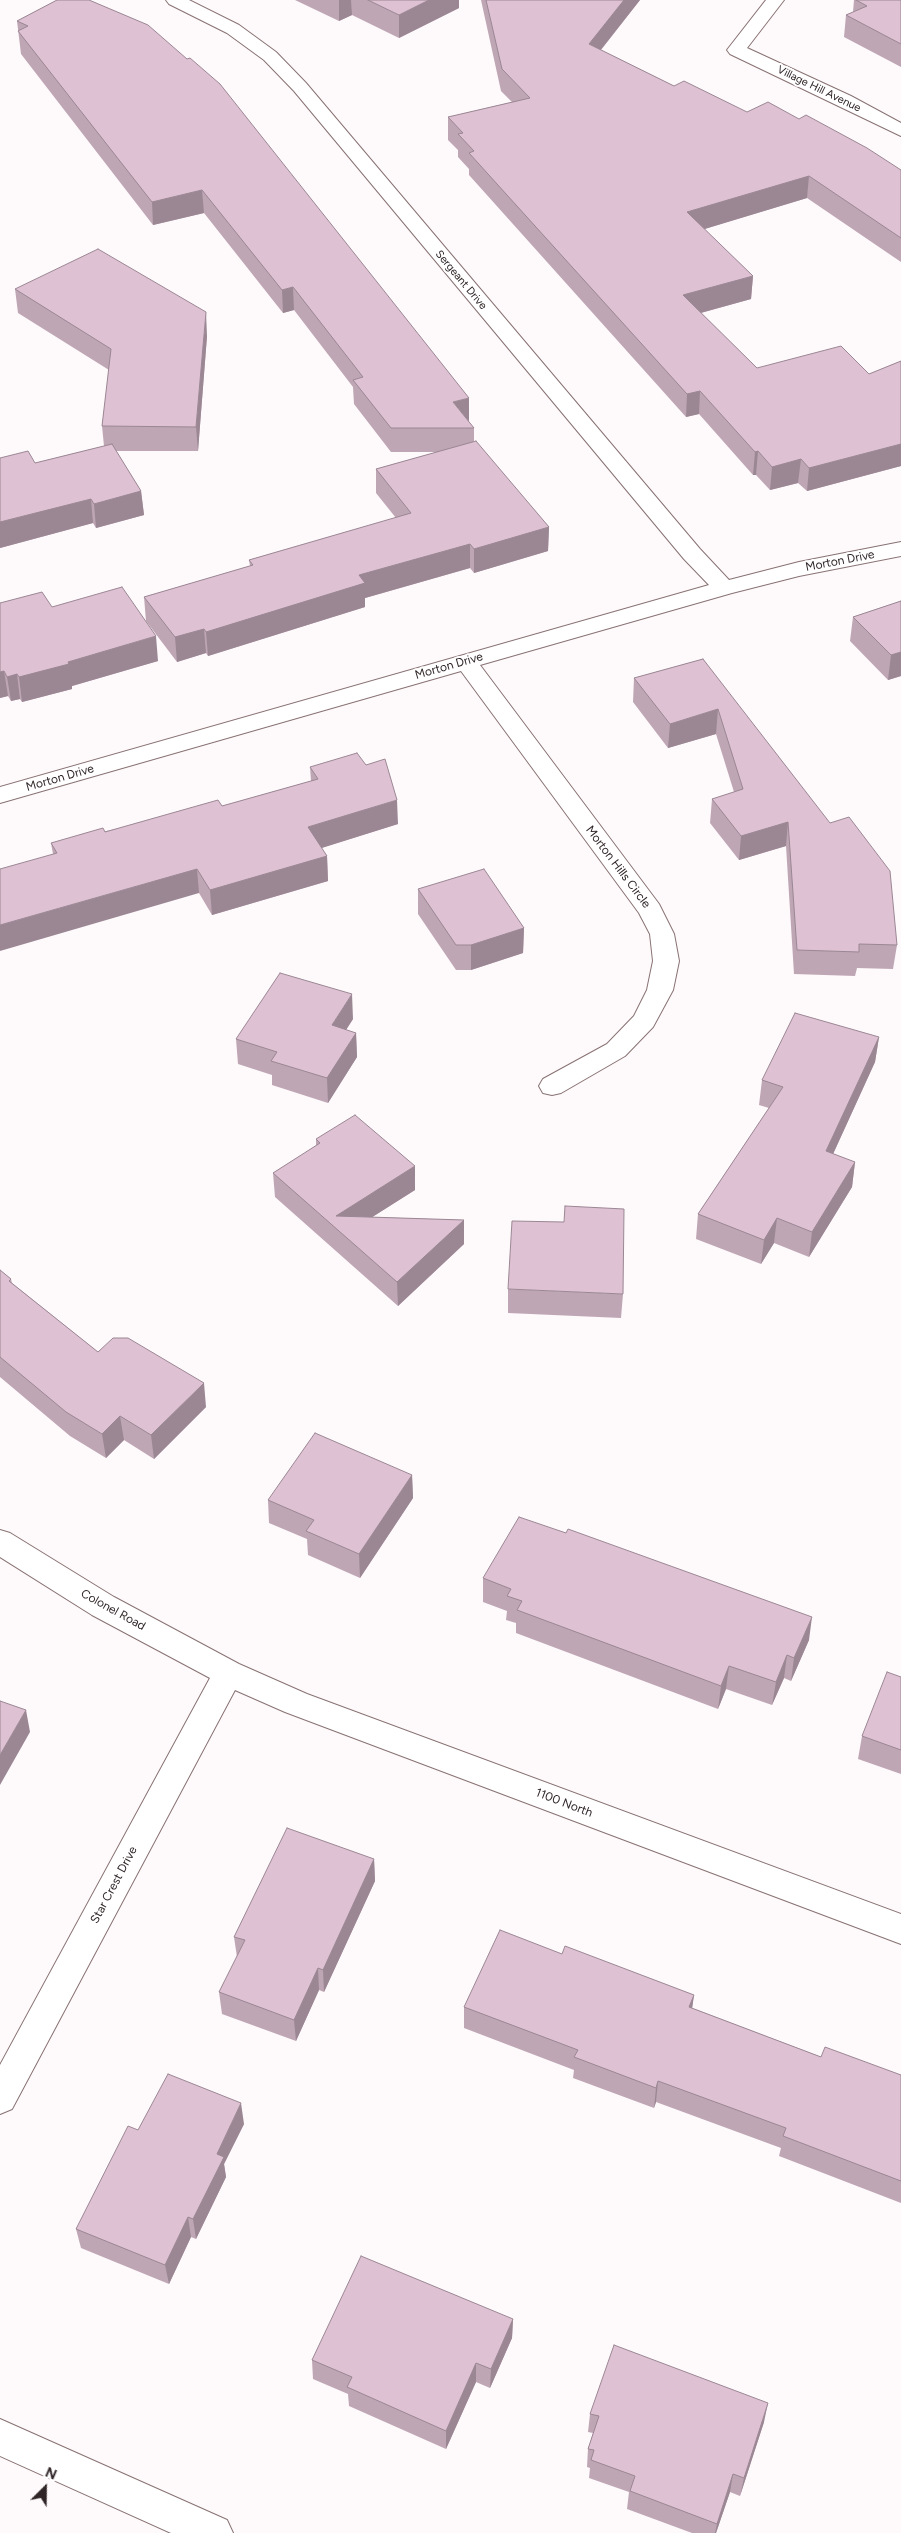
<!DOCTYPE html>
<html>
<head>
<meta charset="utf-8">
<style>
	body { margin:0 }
	#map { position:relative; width:901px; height:2533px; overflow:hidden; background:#fef9fa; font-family:Figtree,sans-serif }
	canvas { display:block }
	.north { position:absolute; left:20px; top:2463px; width:50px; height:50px; -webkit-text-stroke:4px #fff; paint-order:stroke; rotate:23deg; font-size:14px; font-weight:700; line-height:20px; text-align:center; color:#2f2526 }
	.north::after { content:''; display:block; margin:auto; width:18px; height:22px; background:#2f2526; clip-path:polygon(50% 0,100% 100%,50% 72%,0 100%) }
</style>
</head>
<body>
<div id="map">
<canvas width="901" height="2533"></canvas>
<div class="north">N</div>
</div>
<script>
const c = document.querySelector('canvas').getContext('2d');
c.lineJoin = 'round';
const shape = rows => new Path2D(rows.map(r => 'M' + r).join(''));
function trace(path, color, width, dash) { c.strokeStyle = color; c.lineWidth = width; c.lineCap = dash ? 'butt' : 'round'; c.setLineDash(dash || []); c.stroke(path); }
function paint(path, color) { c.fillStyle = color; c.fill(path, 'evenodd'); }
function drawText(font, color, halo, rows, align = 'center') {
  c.font = font + ' Figtree,sans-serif'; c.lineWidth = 4; c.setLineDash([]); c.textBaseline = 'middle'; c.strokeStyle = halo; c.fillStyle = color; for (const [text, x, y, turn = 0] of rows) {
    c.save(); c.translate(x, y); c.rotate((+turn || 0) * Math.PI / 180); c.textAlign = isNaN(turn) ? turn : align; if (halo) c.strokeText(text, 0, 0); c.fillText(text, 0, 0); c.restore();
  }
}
const street = shape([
	[166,0,189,0,239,25,276,52,306,83,700,549,729,580,799,562,901,542,901,556,799,576,732,593,480,665,659,904,674,934,679,961,673,990,653,1027,625,1056,561,1093,552,1095,543,1093,539,1086,543,1079,607,1044,634,1016,647,990,653,961,650,934,639,913,461,671,0,803,0,787,709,585,684,559,294,91,264,60,227,33,169,4,166,0],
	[766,0,784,0,747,48,851,96,901,123,901,136,730,54,727,50,766,0],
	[0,1530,10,1533,114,1597,239,1664,307,1694,901,1914,901,1944,285,1712,235,1690,12,2109,0,2114,0,2065,210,1678,92,1615,0,1557,0,1530],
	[0,2419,227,2520,233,2533,171,2533,0,2456,0,2419]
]);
const wall = shape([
	[57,0,469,422,474,428,474,442,549,527,548,551,474,573,470,568,365,598,365,607,208,656,206,653,177,662,146,621,144,597,250,566,249,560,396,518,376,493,376,469,437,452,391,452,354,404,353,387,294,310,283,313,204,213,153,225,21,54,17,21],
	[295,0,459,0,459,8,399,38,352,15,339,21],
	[481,0,640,0,601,50,674,86,747,112,799,119,901,170,901,262,807,198,704,229,753,276,751,299,701,313,757,368,869,374,901,361,901,466,807,491,798,483,770,490,756,475,753,475,699,414,686,417,469,175,469,169,458,157,458,150,448,140,448,117,512,102,501,91],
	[854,0,901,0,901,67,844,37,846,15,853,12],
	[15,289,207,336,198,451,116,451,141,491,144,515,96,528,93,523,0,548,0,458,35,463,104,446,102,426,109,370,18,313],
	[901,601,901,676,888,680,850,641,853,617],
	[0,603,52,607,158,661,72,686,72,689,22,702,20,699,11,701,8,696,0,698],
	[703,659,897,945,893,969,857,968,855,976,794,974,786,846,739,860,710,823,712,799,734,792,716,734,668,748,633,702,634,678],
	[310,767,398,824,321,848,327,856,328,881,212,915,199,893,53,854,51,843,222,806,311,781],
	[418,889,524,928,523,953,471,970,456,970,418,914],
	[353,1019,346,1030,356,1033,357,1057,328,1103,272,1085,272,1075,238,1064,236,1039],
	[879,1037,875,1062,833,1154,855,1162,852,1187,809,1257,774,1243,761,1264,696,1239,698,1214,769,1108,759,1105,762,1080],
	[316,1139,415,1166,415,1190,372,1217,464,1220,464,1244,398,1306,275,1197,273,1173,316,1146],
	[0,1270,11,1279,12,1283,98,1352,206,1407,154,1459,124,1440,106,1458,70,1436,0,1377],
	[508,1289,623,1294,621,1318,508,1313],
	[412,1475,413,1498,360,1578,308,1555,307,1539,269,1523,268,1500],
	[483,1578,809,1640,791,1681,784,1678,772,1705,726,1689,718,1709,516,1633,516,1623,506,1620,507,1611,483,1602],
	[901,1677,901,1774,858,1759,862,1736],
	[374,1859,375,1881,324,1992,319,1990,296,2041,222,2014,219,1992,237,1957,234,1937],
	[562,1954,694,1995,692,2008,821,2057,901,2075,901,2203,779,2156,781,2148,656,2102,654,2108,573,2078,574,2070,464,2028,464,2007],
	[244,2124,224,2164,226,2177,196,2239,191,2237,169,2284,81,2248,76,2229,138,2130],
	[513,2319,512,2338,490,2388,476,2382,446,2449,349,2406,348,2394,313,2379,312,2360],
	[590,2414,764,2422,740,2496,730,2492,716,2533,692,2533,627,2509,629,2492,589,2478,590,2468,587,2467,588,2449,593,2433,588,2432]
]);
const shadedWall = shape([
	[339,0,351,0,352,15,339,21],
	[429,0,459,0,459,8,399,38,399,15],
	[624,0,640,0,588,66,589,44],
	[809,176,807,198,685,235,687,212],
	[202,190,204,213,153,225,152,202],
	[753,276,751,299,682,318,683,295],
	[293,287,294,310,283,313,282,290],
	[206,312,207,336,198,451,196,427],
	[700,391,699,414,686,417,687,394],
	[469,398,469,422,453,402],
	[901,444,901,466,807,491,809,468],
	[758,451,756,475,753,475,755,452],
	[801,459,798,483,770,490,772,467],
	[141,491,144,515,96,528,94,504],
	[91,499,93,523,0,548,0,522],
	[549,527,548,551,474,573,474,549],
	[470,544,470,568,365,598,365,607,208,656,206,632,359,575],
	[204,629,206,653,177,662,175,637],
	[156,636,158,661,72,686,72,689,22,702,19,677,68,662],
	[901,652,901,676,888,680,891,655],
	[4,671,8,696,0,698,0,672],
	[17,674,20,699,11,701,7,677],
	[718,709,716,734,668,748,670,724],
	[397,800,398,824,309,852,308,827],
	[788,822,786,846,739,860,741,836],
	[327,856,328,881,212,915,210,890],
	[197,869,199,893,0,951,0,925],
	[524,928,523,953,471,970,471,945],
	[352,994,353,1019,333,1050,332,1025],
	[356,1033,357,1057,328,1103,327,1078],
	[879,1037,875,1062,823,1176,826,1151],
	[855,1162,852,1187,809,1257,812,1232],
	[415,1166,415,1190,344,1235,336,1216],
	[777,1218,774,1243,761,1264,764,1240],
	[464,1220,464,1244,398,1306,397,1282],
	[204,1383,206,1407,154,1459,151,1435],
	[120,1416,124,1440,106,1458,102,1434],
	[412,1475,413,1498,360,1578,359,1554],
	[812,1617,809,1640,791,1681,794,1658],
	[787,1655,784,1678,772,1705,776,1682],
	[729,1666,726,1689,718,1709,721,1686],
	[26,1710,30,1732,0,1785,0,1755],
	[374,1859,375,1881,324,1992,323,1970],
	[318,1968,319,1990,296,2041,294,2020],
	[694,1995,691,2016,689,2007],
	[658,2081,656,2102,654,2108,656,2088],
	[241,2103,244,2124,224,2164,226,2177,196,2239,193,2219,217,2154],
	[188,2217,191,2237,169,2284,165,2265],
	[513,2319,512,2338,490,2388,491,2369],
	[476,2363,476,2382,446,2449,446,2431],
	[768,2403,764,2422,740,2496,744,2478],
	[733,2474,730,2492,716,2533,715,2533,717,2524]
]);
const building = shape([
	[57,0,89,0,148,25,187,59,190,58,220,84,469,398,453,402,474,428,391,428,353,380,363,377,293,287,282,290,202,190,152,202,18,31,28,26,17,21,57,0],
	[368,0,429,0,399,15,368,0],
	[486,0,624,0,589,44,674,86,684,81,747,112,768,102,799,119,806,115,867,148,901,170,901,238,809,176,687,212,753,276,683,295,757,368,841,346,869,374,901,361,901,444,809,468,801,459,772,467,758,451,755,452,700,391,687,394,469,153,474,151,458,134,463,133,448,117,530,98,502,69,486,0],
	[856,0,901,0,901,44,846,15,867,6,856,0],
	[98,249,206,312,196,427,102,426,111,349,15,289,98,249],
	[476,441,549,527,474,549,470,544,359,575,365,583,206,632,204,629,175,637,144,597,253,565,249,560,411,513,376,469,476,441],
	[112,444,141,491,94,504,91,499,0,522,0,458,28,451,35,463,112,444],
	[122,587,156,636,68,662,69,664,19,677,17,674,7,677,4,671,0,672,0,603,42,592,52,607,122,587],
	[901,601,901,652,891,655,853,617,901,601],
	[703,659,830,823,849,817,890,871,897,945,859,944,859,952,797,950,788,822,741,836,712,799,743,789,718,709,670,724,634,678,703,659],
	[357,753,366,765,385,759,397,800,308,827,327,856,210,890,197,869,0,925,0,869,57,853,51,843,103,828,105,832,218,800,222,806,318,779,310,767,357,753],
	[484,869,524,928,471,945,456,945,418,889,484,869],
	[280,973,352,994,332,1025,356,1033,327,1078,271,1061,277,1052,236,1039,280,973],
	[795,1013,879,1037,826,1151,855,1162,812,1232,777,1218,764,1240,698,1214,783,1087,762,1080,795,1013],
	[355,1115,415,1166,336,1216,464,1220,397,1282,273,1173,320,1143,316,1139,355,1115],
	[565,1206,624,1209,623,1294,508,1289,512,1221,564,1222,565,1206],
	[0,1270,11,1279,9,1281,98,1352,113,1338,128,1338,204,1383,151,1435,120,1416,102,1434,66,1412,0,1357,0,1270],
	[315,1433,412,1475,359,1554,306,1531,314,1520,268,1500,315,1433],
	[519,1517,566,1533,568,1529,812,1617,794,1658,787,1655,776,1682,729,1666,721,1686,517,1610,522,1601,507,1596,511,1589,483,1578,519,1517],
	[887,1672,901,1677,901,1750,862,1736,887,1672],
	[0,1701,26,1710,0,1755,0,1701],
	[287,1828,374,1859,323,1970,318,1968,294,2020,219,1992,245,1940,234,1937,287,1828],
	[500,1930,562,1954,565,1946,694,1995,689,2007,821,2057,825,2047,901,2075,901,2181,783,2136,786,2128,658,2081,656,2088,574,2057,578,2050,464,2007,500,1930],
	[168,2074,241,2103,217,2154,224,2157,193,2219,188,2217,165,2265,76,2229,128,2126,138,2130,168,2074],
	[361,2256,513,2319,491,2369,476,2363,446,2431,347,2387,352,2377,312,2360,361,2256],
	[614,2345,768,2403,744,2478,733,2474,717,2524,630,2491,635,2476,591,2460,594,2450,588,2449,599,2416,590,2414,614,2345]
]);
const farStreetnames = [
	["Village Hill Avenue",819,89,26],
	["Sergeant Drive",461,280,50]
];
const streetNames = [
	["Morton Drive",840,561,-11],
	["Morton Drive",449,666,-16],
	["Morton Drive",60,778,-16],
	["Morton Hills Circle",618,867,53],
	["Colonel Road",113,1610,29],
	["1100 North",564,1803,21],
	["Star Crest Drive",114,1885,-62]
];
trace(street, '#887274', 2);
paint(street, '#fff');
paint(wall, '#bfa6b5');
paint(shadedWall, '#9b8794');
paint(building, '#dec1d3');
trace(building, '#9b8794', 1);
drawText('11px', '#2f2526', '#fff', farStreetnames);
drawText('12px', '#2f2526', '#fff', streetNames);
</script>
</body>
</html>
